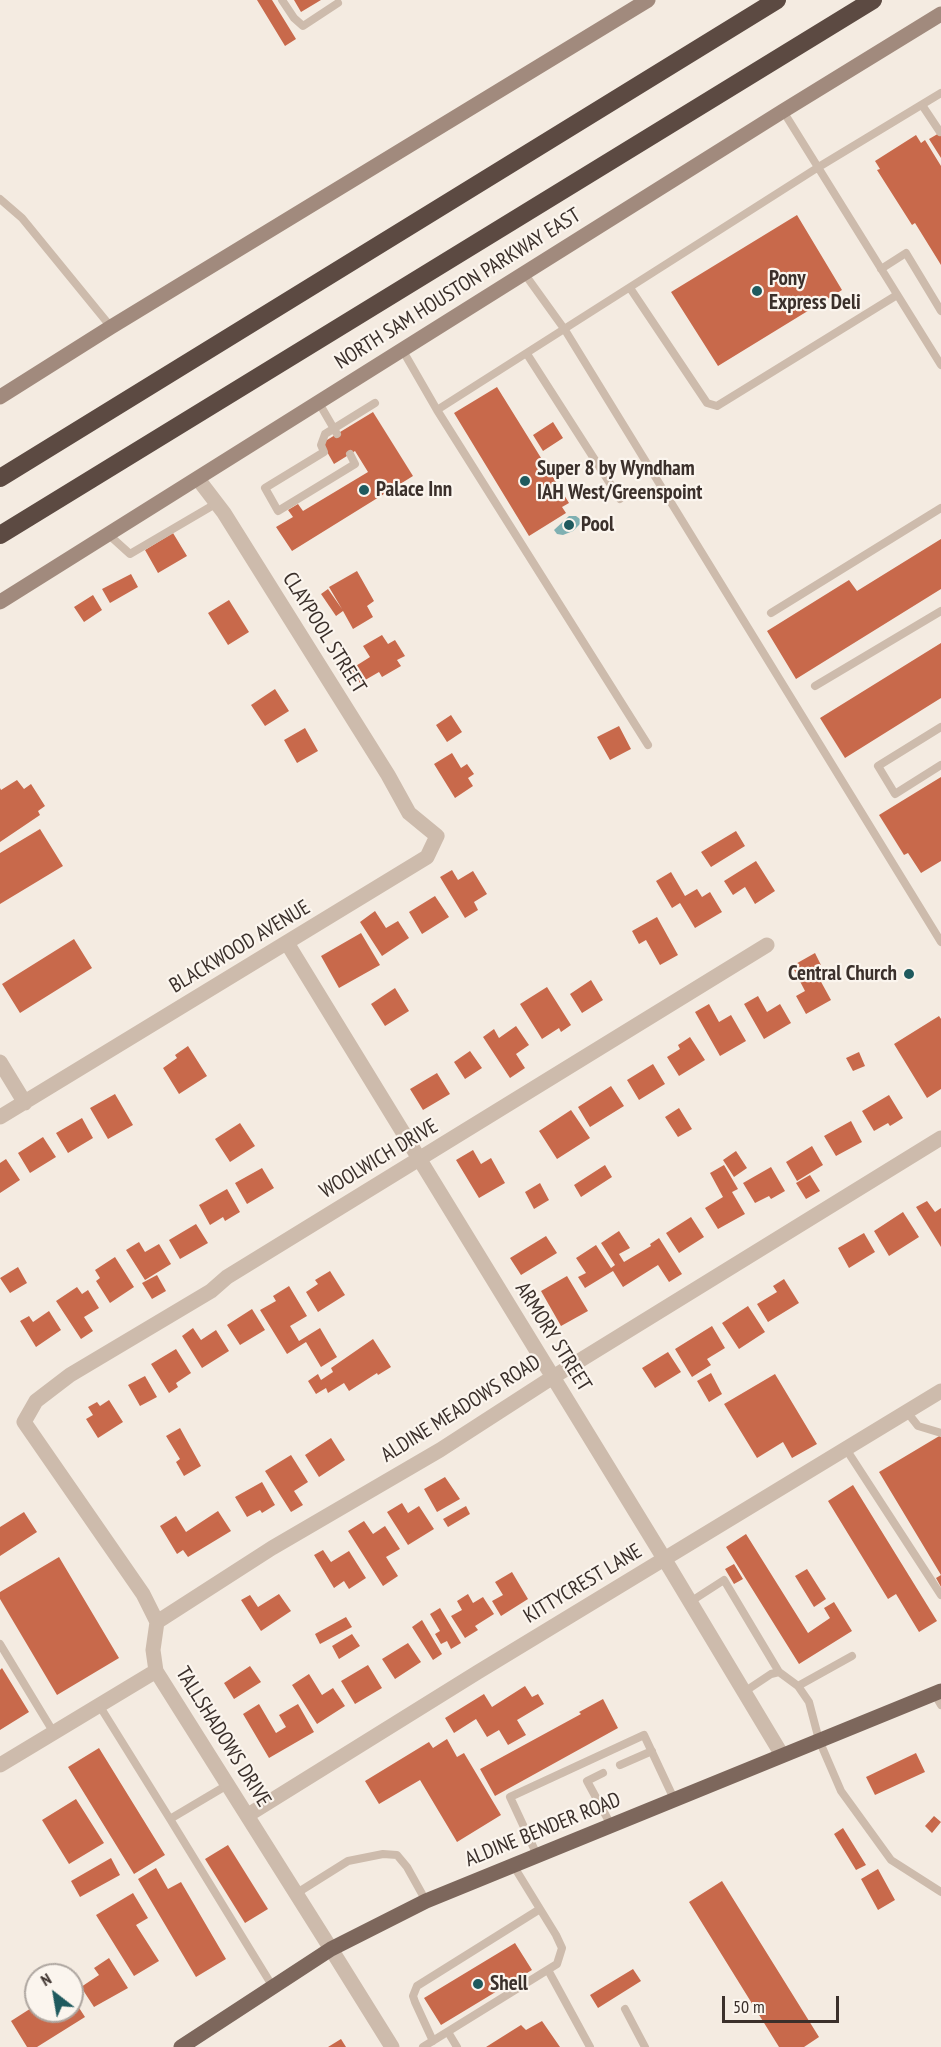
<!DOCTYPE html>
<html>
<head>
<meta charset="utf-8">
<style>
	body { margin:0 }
	#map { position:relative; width:941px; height:2047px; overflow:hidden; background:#f4ebe1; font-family:"PT Sans Narrow",sans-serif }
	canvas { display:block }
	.north { position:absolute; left:24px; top:1963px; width:60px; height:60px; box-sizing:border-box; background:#fbf5ee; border:2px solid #aea6a0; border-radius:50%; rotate:329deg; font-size:16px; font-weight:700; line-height:24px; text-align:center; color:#3b302b }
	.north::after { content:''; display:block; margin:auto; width:21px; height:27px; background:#1f5a5e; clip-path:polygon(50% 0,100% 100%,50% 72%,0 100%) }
	.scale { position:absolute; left:722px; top:1996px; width:117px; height:27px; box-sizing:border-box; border:3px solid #3b302b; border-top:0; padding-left:8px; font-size:18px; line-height:21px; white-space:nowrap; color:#3b302b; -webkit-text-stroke:4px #fbf5ee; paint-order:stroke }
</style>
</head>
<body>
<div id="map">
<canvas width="941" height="2047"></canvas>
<div class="north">N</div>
<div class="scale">50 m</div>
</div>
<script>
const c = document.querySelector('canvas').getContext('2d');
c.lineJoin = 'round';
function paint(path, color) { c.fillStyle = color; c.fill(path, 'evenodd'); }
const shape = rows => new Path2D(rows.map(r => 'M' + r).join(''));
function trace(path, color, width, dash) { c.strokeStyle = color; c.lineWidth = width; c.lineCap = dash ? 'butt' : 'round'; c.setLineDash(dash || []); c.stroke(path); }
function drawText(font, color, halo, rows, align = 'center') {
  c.font = font + ' "PT Sans Narrow",sans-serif'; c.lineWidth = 4.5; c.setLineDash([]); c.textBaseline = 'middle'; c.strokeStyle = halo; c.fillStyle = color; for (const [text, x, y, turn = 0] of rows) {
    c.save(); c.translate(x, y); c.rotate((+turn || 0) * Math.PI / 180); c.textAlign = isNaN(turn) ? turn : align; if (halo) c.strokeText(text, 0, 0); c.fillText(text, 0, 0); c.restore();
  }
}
const water = shape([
	[569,516,576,516,580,519,580,524,573,531,563,535,557,534,554,530]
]);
const building = shape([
	[257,0,272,0,296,39,285,46],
	[294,0,321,0,301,12],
	[941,132,941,158,929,139],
	[916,135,921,143,925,140,941,166,941,265,915,223,912,225,877,170,880,169,875,161],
	[797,215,842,290,718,366,671,292],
	[497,387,569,503,562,507,566,513,529,536,454,413],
	[373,412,413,476,292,551,276,527,293,517,288,510,298,504,303,511,368,472,355,451,334,464,322,443],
	[553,422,563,438,543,451,533,435],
	[173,533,187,556,158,573,145,550],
	[941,539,941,589,796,679,767,631,849,580,857,591],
	[357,571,374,601,367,606,373,617,353,629,343,611,336,616,321,594,328,589,342,609,329,587],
	[131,574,138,587,110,603,102,589],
	[93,595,102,610,84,622,74,607],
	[229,600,249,632,228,645,208,613],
	[382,635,388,644,395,640,405,656,397,660,401,666,382,677,379,672,360,683,351,669,370,657,363,646],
	[941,643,941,698,845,758,820,718],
	[275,689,289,711,265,726,251,705],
	[451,715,462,732,447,742,436,725],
	[619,726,631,749,610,760,597,737],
	[305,728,318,751,297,763,284,740],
	[452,753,461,768,467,764,474,774,468,778,473,786,455,798,434,764],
	[941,777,941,861,921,873,908,853,904,855,879,815],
	[17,780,24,789,31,784,45,806,38,811,40,815,0,842,0,788,1,790],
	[40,829,63,866,0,904,0,853],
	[736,831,745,846,711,867,701,852],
	[756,861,775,891,755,904,745,887,733,895,724,881],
	[452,870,458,880,473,871,487,894,474,902,478,910,465,918,440,877],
	[671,872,685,896,697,889,702,897,710,892,722,912,695,928,680,903,672,908,656,881],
	[435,896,449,917,422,934,409,912],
	[375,911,386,928,398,921,409,938,382,956,360,922],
	[657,917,678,955,660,965,646,940,639,944,632,931],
	[361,933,380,965,339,988,321,956],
	[74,939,92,968,20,1013,2,984],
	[815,953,821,965,814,969,831,1000,806,1014,796,996,805,991,792,966],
	[591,980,603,1000,582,1013,570,994],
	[547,987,571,1025,561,1032,559,1028,542,1039,520,1004],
	[395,988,409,1011,385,1026,371,1004],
	[758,996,767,1012,780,1004,791,1023,764,1039,744,1004],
	[709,1004,719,1022,731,1015,746,1041,720,1056,695,1012],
	[939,1016,941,1019,941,1089,927,1098,894,1044],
	[516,1026,529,1045,516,1054,525,1068,510,1078,483,1037,494,1029,499,1038],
	[690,1037,705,1060,679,1076,667,1057,680,1049,678,1045],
	[188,1046,207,1076,179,1094,163,1068,177,1058,175,1055],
	[470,1051,482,1068,465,1079,454,1062],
	[859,1052,865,1066,853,1071,846,1058],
	[653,1064,665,1084,639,1100,627,1080],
	[437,1073,450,1094,423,1110,410,1089],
	[611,1086,624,1106,590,1127,578,1107],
	[115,1094,133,1125,108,1139,90,1108],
	[889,1095,903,1118,890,1126,888,1123,874,1131,862,1111],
	[679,1108,692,1129,678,1137,665,1117],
	[571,1110,590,1138,557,1159,539,1131],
	[82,1118,93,1138,68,1153,56,1133],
	[851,1121,862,1142,836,1156,824,1136],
	[240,1123,255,1146,230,1162,215,1139],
	[43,1137,56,1157,30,1173,18,1153],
	[812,1146,823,1165,797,1181,786,1162],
	[473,1150,481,1164,491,1158,505,1183,479,1198,456,1160],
	[736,1151,747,1168,734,1177,723,1160],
	[6,1159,20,1180,0,1193,0,1163],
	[605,1165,612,1177,581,1197,574,1185],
	[724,1165,738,1189,732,1192,745,1214,718,1229,705,1208,723,1197,710,1173],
	[771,1167,785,1191,771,1199,769,1196,755,1203,743,1183],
	[262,1168,274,1188,247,1204,235,1183],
	[810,1175,820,1191,806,1199,796,1183],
	[540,1183,549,1200,534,1209,525,1192],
	[227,1189,240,1212,225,1221,223,1217,210,1225,199,1205],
	[927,1201,935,1212,941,1208,941,1247,916,1207],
	[903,1212,919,1237,889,1256,874,1231],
	[691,1217,704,1237,679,1253,666,1233],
	[196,1224,208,1243,180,1259,169,1240],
	[619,1231,630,1248,619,1254,624,1262,651,1246,650,1244,659,1238,682,1274,669,1282,658,1265,623,1287,613,1271,585,1288,578,1277,586,1273,576,1258,596,1245,611,1268,615,1265,601,1243],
	[864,1233,875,1252,849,1268,838,1248],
	[546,1236,557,1253,521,1275,510,1258],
	[139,1242,145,1252,159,1244,171,1264,145,1280,126,1250],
	[115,1257,134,1287,110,1303,96,1281,100,1278,95,1270],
	[18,1267,27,1283,10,1293,0,1278],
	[330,1271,345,1295,318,1312,306,1292,318,1284,315,1280],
	[157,1275,166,1291,152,1299,142,1283],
	[567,1276,588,1311,561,1326,541,1291],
	[784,1279,799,1303,768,1322,757,1304,777,1292,773,1286],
	[289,1286,307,1316,290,1326,299,1341,320,1328,337,1357,321,1367,306,1342,287,1354,260,1310,276,1301,273,1296],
	[77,1287,82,1294,88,1290,99,1308,84,1317,93,1331,81,1339,56,1301],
	[748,1306,765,1332,739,1349,722,1323],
	[252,1309,265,1330,240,1345,227,1325],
	[49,1311,61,1330,36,1347,20,1321,29,1316,33,1322],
	[712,1326,725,1348,707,1359,711,1365,692,1377,675,1349],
	[193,1328,201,1340,216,1330,229,1351,202,1368,182,1336],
	[373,1339,391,1367,378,1375,377,1373,349,1391,344,1383,328,1393,326,1388,316,1394,308,1381,318,1374,321,1380,333,1372,331,1368],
	[176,1349,191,1373,176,1383,178,1387,169,1393,151,1364],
	[668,1352,681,1372,655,1388,642,1368],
	[711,1373,722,1394,709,1402,697,1381],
	[775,1374,817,1444,792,1458,783,1442,757,1458,724,1404],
	[145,1376,157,1397,140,1406,128,1385],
	[109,1400,123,1422,98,1438,86,1419,93,1415,88,1407,97,1402,100,1406],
	[180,1428,201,1466,184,1476,176,1462,180,1459,166,1436],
	[941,1435,941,1587,936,1578,941,1575,879,1472],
	[331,1438,345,1460,319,1477,305,1455],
	[291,1455,308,1482,294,1491,303,1505,291,1512,265,1471],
	[445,1477,460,1499,437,1512,424,1489],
	[262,1482,275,1505,262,1513,260,1510,247,1517,235,1497],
	[853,1485,937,1621,919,1632,896,1594,888,1599,828,1501],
	[402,1503,408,1513,419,1506,434,1529,408,1545,387,1512],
	[466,1506,470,1514,448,1527,443,1519],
	[218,1511,231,1531,188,1557,183,1550,177,1554,160,1526,176,1516,186,1532],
	[24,1512,37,1532,0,1556,0,1527],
	[364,1521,373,1534,385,1526,400,1549,386,1557,398,1576,383,1586,348,1531],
	[746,1534,808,1633,830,1618,824,1608,834,1602,852,1631,799,1664,726,1547],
	[323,1550,331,1562,349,1551,366,1578,349,1589,344,1581,334,1588,314,1555],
	[59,1557,119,1658,57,1695,0,1599,0,1592],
	[734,1564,743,1579,734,1584,725,1569],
	[807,1569,826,1599,814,1607,795,1576],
	[512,1572,528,1599,501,1616,492,1601,503,1595,495,1582],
	[279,1594,291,1611,261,1631,241,1600,250,1595,258,1607],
	[468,1594,473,1603,483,1597,494,1614,475,1626,478,1630,465,1638,451,1616,462,1610,457,1601],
	[440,1608,461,1643,451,1649,447,1641,441,1644,435,1634,440,1631,430,1614],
	[346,1617,352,1627,320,1644,315,1634],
	[422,1620,442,1654,433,1660,412,1627],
	[352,1634,360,1646,339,1659,332,1646],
	[408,1643,421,1662,395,1679,382,1659],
	[368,1665,382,1688,355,1704,341,1681],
	[250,1666,261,1682,234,1699,224,1683],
	[2,1668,29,1712,0,1730,0,1670],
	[309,1674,322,1695,333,1688,345,1706,317,1724,292,1685],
	[525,1686,532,1697,538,1694,544,1704,517,1720,526,1735,508,1745,499,1730,487,1737,476,1719,454,1733,445,1718,484,1694,492,1707],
	[603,1699,618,1728,495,1796,480,1769,581,1714,579,1712],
	[259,1704,276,1733,286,1727,279,1715,298,1704,314,1732,269,1758,243,1714],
	[447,1739,457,1757,464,1753,501,1815,457,1842,420,1780,379,1804,365,1781,429,1742,433,1748],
	[99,1748,165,1855,134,1874,68,1767],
	[916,1753,925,1772,875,1795,866,1777],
	[76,1799,104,1843,69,1864,42,1820],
	[934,1816,941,1822,932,1833,925,1826],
	[843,1828,866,1865,856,1870,834,1834],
	[228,1845,268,1909,245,1923,205,1859],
	[111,1858,120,1875,80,1897,71,1881],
	[156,1868,168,1889,181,1882,226,1959,196,1977,138,1879],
	[878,1869,895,1900,878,1910,861,1879],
	[722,1881,819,2037,804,2047,779,2047,689,1902],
	[133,1893,148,1918,136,1925,159,1961,134,1976,96,1915],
	[515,1943,532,1970,441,2025,424,1998],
	[109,1958,128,1988,94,2007,81,1987,99,1975,94,1968],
	[633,1969,641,1981,598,2008,590,1995],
	[72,1997,85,2017,37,2047,27,2047,11,2021,36,2005,36,2011,72,2011],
	[542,2021,560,2047,486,2047,521,2025,526,2030],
	[341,2039,346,2047,328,2047]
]);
const service = shape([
	[282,0,294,18,303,26,338,3],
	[922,105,940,132],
	[783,111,941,365],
	[0,199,22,218,111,327],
	[881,269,906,253,941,311],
	[524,273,565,330,941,942],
	[630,288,707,403,717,406,897,295],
	[403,351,437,410,648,745],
	[527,354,620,499],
	[319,403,337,434],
	[437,410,817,168,941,93],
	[350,454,355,464,278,511,265,488,324,452,321,445,325,434,375,403],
	[109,535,130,554,217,503],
	[771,613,941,508],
	[815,686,941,611],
	[941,727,878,766,895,794,941,765],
	[907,1412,918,1426,941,1433],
	[846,1449,941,1595],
	[690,1602,724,1580,779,1672],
	[0,1644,54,1733],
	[798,1686,809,1702,819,1740,841,1791,891,1860,941,1892],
	[744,1692,771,1674,779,1672,798,1686,852,1656],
	[934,1693,941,1705],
	[99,1705,170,1819],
	[620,1765,652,1751],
	[603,1773,587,1781,611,1825],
	[229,1784,170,1819,273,1987],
	[537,1855,510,1797,644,1735,674,1799],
	[297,1893,348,1861,383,1854,397,1855,407,1867,426,1901],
	[548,1970,590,2047],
	[625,2009,645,2047],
	[448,2032,457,2047],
	[433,2041,415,2002,413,1996,417,1986,540,1909],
	[423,2047,557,1964,562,1948,556,1935,513,1865]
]);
const minor = shape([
	[287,943,665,1560,782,1755],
	[0,1062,25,1103],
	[0,1117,427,857,437,836,409,813,388,775,224,513,198,479],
	[157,1622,272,1548,440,1450,553,1377,941,1138],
	[0,1765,156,1671],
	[248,1815,478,1672,941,1391],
	[331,1949,156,1671,153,1650,157,1622,143,1594,24,1422,36,1401,70,1375,211,1291,227,1277,767,945]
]);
const tertiary = shape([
	[331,1949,392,2047]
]);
const secondary = shape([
	[0,397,111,327,648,0],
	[0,602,783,111,941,14]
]);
const primary = shape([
	[181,2047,331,1949,426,1901,941,1691]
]);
const motorway = shape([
	[0,478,777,0],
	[0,535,873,0]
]);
const markers = [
	[757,291,6,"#1f5a5e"],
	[525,481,6,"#1f5a5e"],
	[364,490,6,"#1f5a5e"],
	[569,525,6,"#1f5a5e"],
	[909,974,6,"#1f5a5e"],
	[478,1984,6,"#1f5a5e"]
];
const poiNames = [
	["Pony",769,279],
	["Express Deli",769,303],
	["Super 8 by Wyndham",537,469],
	["IAH West/Greenspoint",537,493],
	["Palace Inn",376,490],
	["Pool",581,525],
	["Central Church",897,974,"right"],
	["Shell",490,1984]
];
const streetNames = [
	["NORTH SAM HOUSTON PARKWAY EAST",458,289,-32],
	["CLAYPOOL STREET",324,633,58],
	["BLACKWOOD AVENUE",240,947,-31],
	["WOOLWICH DRIVE",379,1159,-31],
	["ARMORY STREET",553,1337,58],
	["ALDINE MEADOWS ROAD",461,1409,-32],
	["KITTYCREST LANE",583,1584,-31],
	["TALLSHADOWS DRIVE",223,1737,58],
	["ALDINE BENDER ROAD",543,1830,-22]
];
paint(water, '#7fb0b2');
paint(building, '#c8694b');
trace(service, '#cdbbac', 8);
trace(minor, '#cdbbac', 15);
trace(tertiary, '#cdbbac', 15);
trace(secondary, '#a18a7d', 15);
trace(primary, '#7d675c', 15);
trace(motorway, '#5c4a42', 18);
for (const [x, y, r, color] of markers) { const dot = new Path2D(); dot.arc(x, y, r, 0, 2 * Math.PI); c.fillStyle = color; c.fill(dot); trace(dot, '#fbf5ee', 2); }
drawText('bold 21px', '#3b302b', '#fbf5ee', poiNames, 'left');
drawText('21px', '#3b302b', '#fbf5ee', streetNames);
</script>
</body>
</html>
